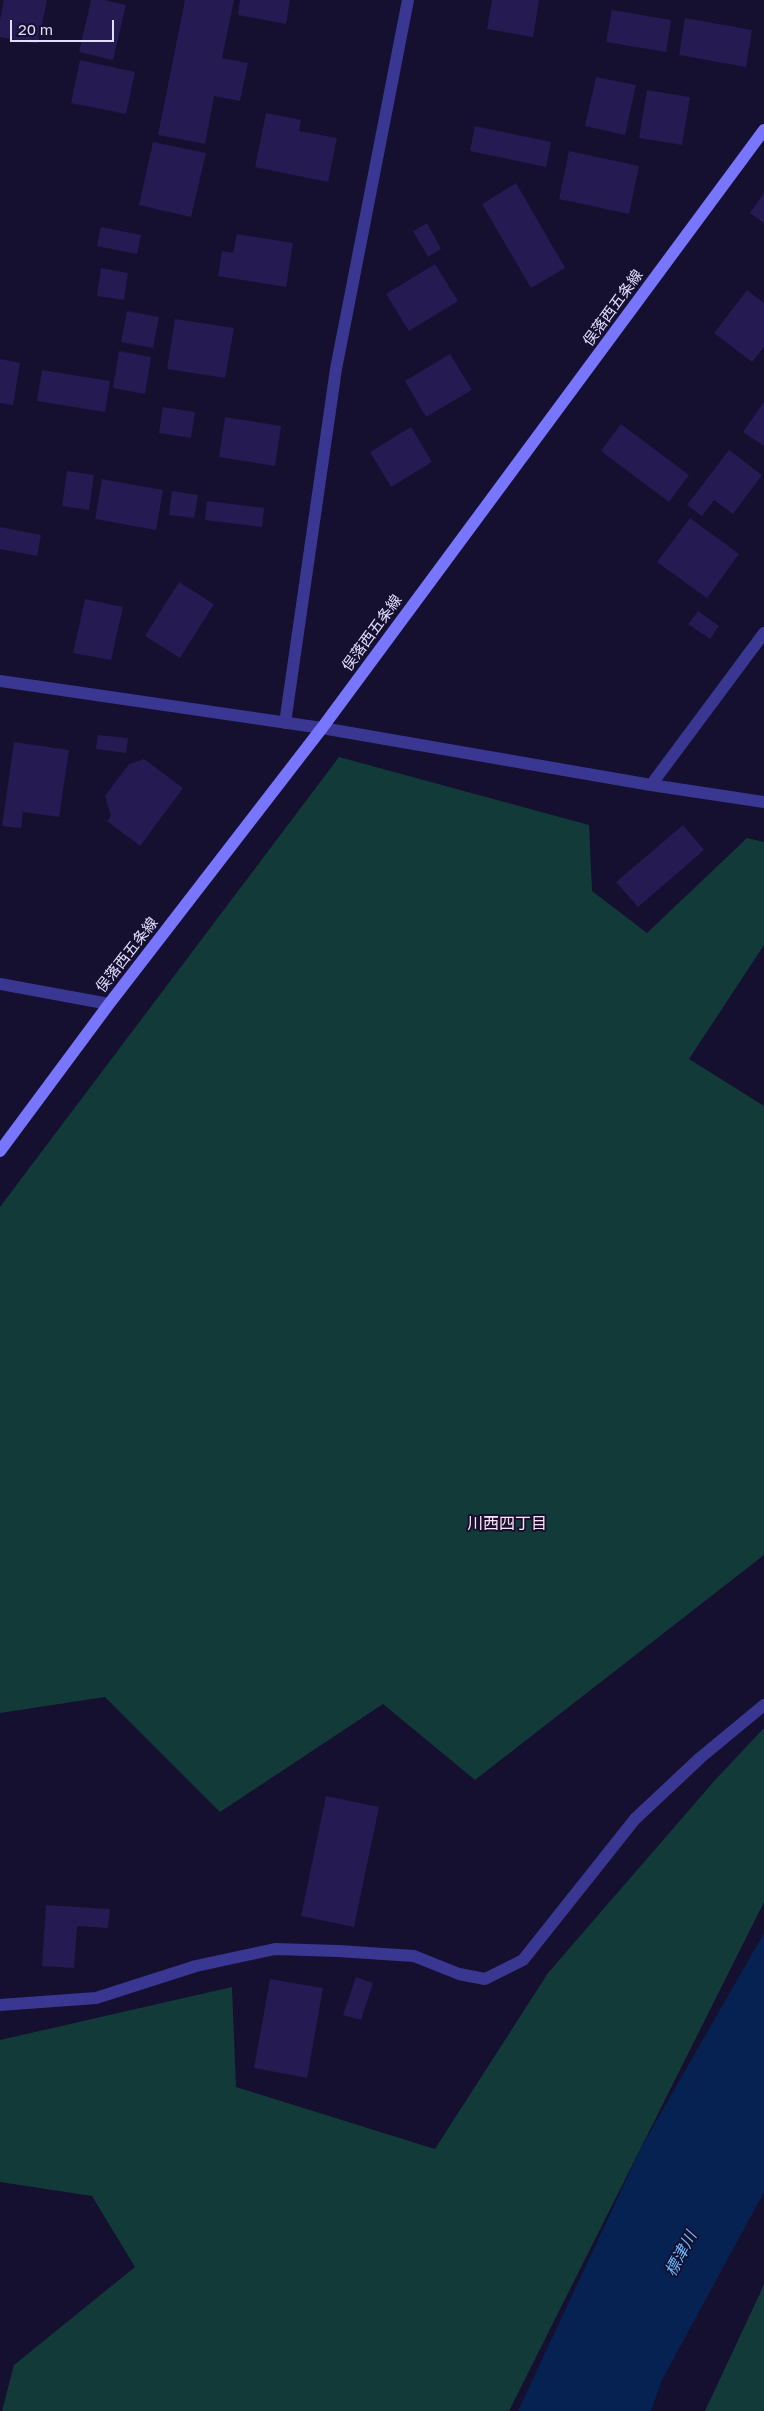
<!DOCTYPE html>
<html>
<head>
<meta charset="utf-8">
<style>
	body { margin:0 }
	#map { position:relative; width:764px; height:2411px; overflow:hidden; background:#15102f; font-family:"Golos Text",sans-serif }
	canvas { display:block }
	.scale { position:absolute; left:10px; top:20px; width:104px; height:22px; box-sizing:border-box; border:2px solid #e2deff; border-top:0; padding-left:6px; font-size:15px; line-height:18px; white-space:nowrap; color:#e2deff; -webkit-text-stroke:4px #15102f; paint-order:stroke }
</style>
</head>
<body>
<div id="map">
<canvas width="764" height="2411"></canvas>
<div class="scale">20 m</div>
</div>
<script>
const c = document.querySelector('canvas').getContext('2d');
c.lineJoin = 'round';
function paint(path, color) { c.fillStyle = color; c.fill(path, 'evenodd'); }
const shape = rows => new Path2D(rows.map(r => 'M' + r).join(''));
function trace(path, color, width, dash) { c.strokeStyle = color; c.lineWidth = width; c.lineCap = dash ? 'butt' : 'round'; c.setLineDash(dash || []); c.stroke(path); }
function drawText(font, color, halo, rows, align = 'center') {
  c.font = font + ' "Golos Text","Noto Sans JP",sans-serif'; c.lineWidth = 4; c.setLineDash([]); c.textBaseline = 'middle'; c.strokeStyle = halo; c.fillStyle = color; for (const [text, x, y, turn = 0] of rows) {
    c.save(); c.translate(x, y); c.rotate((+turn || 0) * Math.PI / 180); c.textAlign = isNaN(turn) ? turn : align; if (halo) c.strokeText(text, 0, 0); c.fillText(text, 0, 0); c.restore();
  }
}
const green = shape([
	[339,757,589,825,592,891,647,933,747,838,764,842,764,945,689,1059,764,1106,764,1555,475,1780,383,1704,220,1812,105,1697,0,1713,0,1207],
	[764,1728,764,1902,509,2411,2,2411,14,2365,135,2267,92,2196,0,2182,0,2040,232,1987,236,2087,435,2149,548,1973,716,1779],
	[764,2284,764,2411,705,2411,762,2289]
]);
const water = shape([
	[764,1933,764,2192,662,2380,651,2411,518,2411,642,2146]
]);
const building = shape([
	[4,0,47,0,38,44,0,37,0,20],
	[91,0,105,0,126,5,113,60,79,52],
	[185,0,234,0,222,58,248,63,240,101,214,96,205,144,158,135],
	[240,0,290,0,286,24,238,15],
	[492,0,539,0,533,37,487,29],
	[612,10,671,20,666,52,606,42],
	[685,18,752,30,746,67,679,55],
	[80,60,135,72,126,114,71,103],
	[596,77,636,85,625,135,585,126],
	[647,90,690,97,682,145,639,138],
	[266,113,301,120,299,131,337,138,328,182,255,167],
	[475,126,551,142,546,167,470,151],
	[153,142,206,153,191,217,139,205],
	[569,151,639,166,629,214,559,199],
	[516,183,565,268,531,288,482,204],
	[764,193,764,223,750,213],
	[427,223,441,249,428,257,413,231],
	[101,227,141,235,137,254,97,246],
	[237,234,293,243,286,287,218,276,222,251,233,253],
	[435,264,458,301,409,331,386,294],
	[101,268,128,273,124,300,97,296],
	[747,290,764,303,764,347,752,362,714,333],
	[127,311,159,317,153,348,121,342],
	[175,319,234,328,225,378,167,369],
	[119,351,151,357,145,394,113,388],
	[450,354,472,390,426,417,405,381],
	[0,359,20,363,13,405,0,403],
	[42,370,110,381,105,412,37,401],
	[764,402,764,446,743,432],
	[163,407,195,412,191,438,159,433],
	[225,417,281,426,275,466,219,457],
	[621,424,689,475,669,502,601,451],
	[411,427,432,462,391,487,370,452],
	[729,450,762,475,733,514,714,500,702,516,687,505],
	[67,471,94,475,89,510,62,506],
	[102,479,163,490,156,530,95,519],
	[172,491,198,495,194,518,169,515],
	[207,501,264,508,262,527,205,520],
	[690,518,739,554,707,598,657,562],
	[0,527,41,535,37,556,0,549],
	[179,582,214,604,180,658,145,636],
	[85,599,123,607,111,660,73,653],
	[698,611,719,626,710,639,688,624],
	[98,735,128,738,126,753,96,749],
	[14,742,69,750,59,817,23,812,21,828,2,826],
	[144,759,183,788,140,846,107,821,111,816,105,796,129,764],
	[683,825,704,850,638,907,616,882],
	[326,1796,379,1807,354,1927,301,1916],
	[46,1905,110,1909,108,1928,77,1926,74,1968,42,1966],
	[356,1977,373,1983,361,2020,343,2015],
	[270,1979,323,1988,307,2078,254,2068]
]);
const street = shape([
	[0,681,322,728,651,785,764,802],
	[285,723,336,369,408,0],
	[651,785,764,633],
	[0,984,109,1004],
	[0,2005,96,1998,196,1966,275,1949,338,1951,414,1956,459,1974,485,1979,523,1960,635,1819,700,1758,764,1705]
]);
const secondary = shape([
	[0,1151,109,1004,322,728,764,130]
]);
const streetNames = [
	["俣落西五条線",613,308,-54],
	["俣落西五条線",372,633,-54],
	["俣落西五条線",127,955,-52]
];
const neighbourhoodNames = [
	["川西四丁目",507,1524]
];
const waterNames = [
	["標津川",681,2254,-62]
];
paint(green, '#123a38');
paint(water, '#062252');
paint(building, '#251a52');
trace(street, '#3a3792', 12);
trace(secondary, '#7875ff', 12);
drawText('15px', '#e2deff', '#15102f', streetNames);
drawText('16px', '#ffe0f4', '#15102f', neighbourhoodNames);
drawText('italic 16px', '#6cbcff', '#15102f', waterNames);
</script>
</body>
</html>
